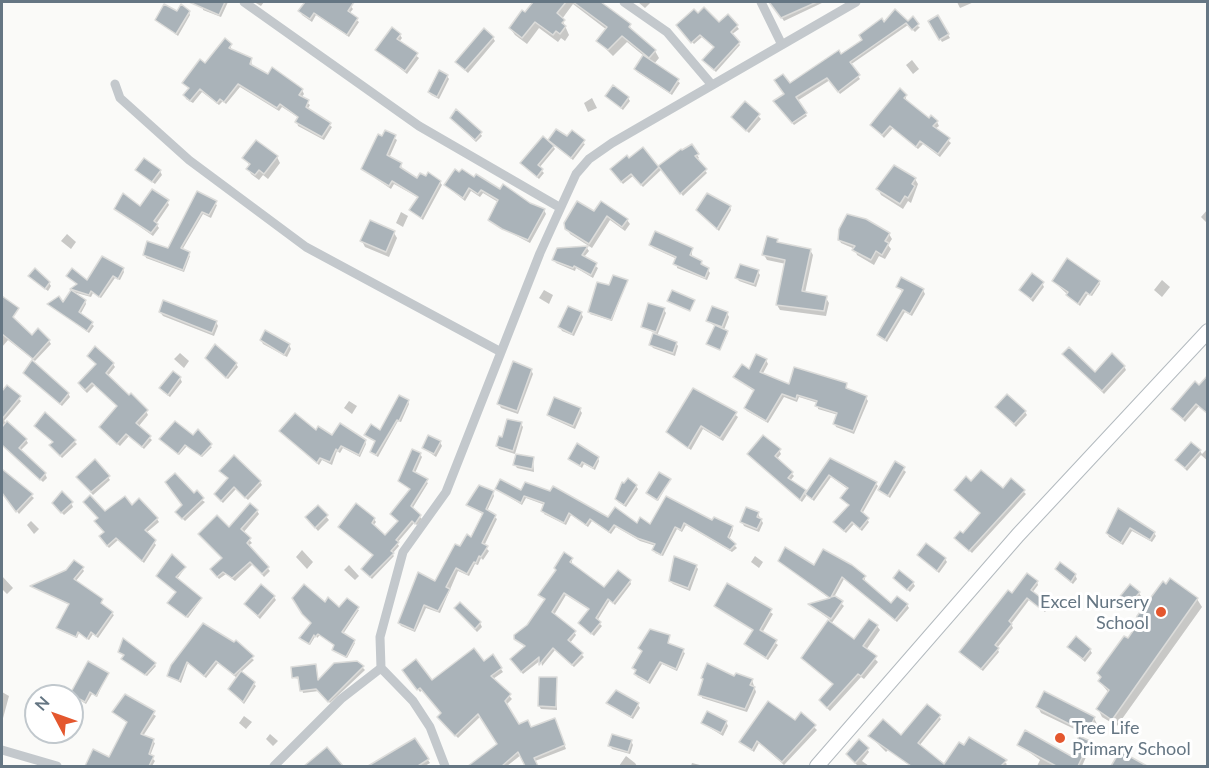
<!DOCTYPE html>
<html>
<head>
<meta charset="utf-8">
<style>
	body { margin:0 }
	#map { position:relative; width:1209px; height:768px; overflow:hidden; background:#fafaf8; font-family:Lato,sans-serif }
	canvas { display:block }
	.frame { position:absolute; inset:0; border:3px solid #657683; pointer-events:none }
	.north { position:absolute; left:24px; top:684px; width:60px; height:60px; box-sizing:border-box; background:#fff; border:2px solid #c1c8cd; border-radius:50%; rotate:311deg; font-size:16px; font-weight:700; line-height:24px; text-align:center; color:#657683 }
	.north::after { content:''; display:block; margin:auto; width:21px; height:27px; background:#e4572e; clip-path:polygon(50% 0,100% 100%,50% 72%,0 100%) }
</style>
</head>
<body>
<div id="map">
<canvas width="1209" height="768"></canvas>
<div class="frame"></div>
<div class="north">N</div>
</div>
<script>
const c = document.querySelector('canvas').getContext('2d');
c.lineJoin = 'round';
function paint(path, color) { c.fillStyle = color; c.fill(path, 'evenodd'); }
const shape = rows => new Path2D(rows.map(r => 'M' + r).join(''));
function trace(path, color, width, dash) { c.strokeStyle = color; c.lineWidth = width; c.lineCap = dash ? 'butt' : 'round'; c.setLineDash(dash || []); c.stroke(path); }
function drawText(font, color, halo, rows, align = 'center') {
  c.font = font + ' Lato,sans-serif'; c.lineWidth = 6; c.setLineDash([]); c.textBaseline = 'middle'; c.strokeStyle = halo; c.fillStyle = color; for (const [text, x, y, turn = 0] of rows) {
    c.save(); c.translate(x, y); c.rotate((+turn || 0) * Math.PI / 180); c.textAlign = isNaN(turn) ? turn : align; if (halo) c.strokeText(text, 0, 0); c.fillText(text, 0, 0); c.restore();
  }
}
const shadow = shape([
	[203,2,228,2,221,17,203,10],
	[254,2,264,2,261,6],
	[307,2,347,2,353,9,349,14,359,22,349,37,316,15,312,22,302,15,300,11],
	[535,2,599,2,629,25,634,33,655,51,659,58,654,64,680,83,672,95,637,72,635,69,644,56,627,42,613,56,598,41,607,30,573,4,562,19,569,35,565,41,561,38,558,42,539,28,527,44,515,35,510,28],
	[638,2,651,2,645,8],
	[771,2,824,2,784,21],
	[957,2,974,2,960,8],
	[189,12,190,15,178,36,157,20],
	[698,15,719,24,728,16,739,29,731,35,740,45,716,72,704,61,715,48,702,37,694,44,679,28],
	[938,17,950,38,942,42,930,21],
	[908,23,920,27,915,32,908,25,850,65,860,79,840,94,830,80,797,101,807,116,794,125,777,105,790,85,841,56,884,24],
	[400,35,402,38,399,42,419,58,407,74,377,50],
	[493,38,495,41,468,73,459,65,457,62],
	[231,45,231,51,251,59,252,66,302,90,304,94,301,98,310,105,307,110,332,127,324,140,298,126,297,122,299,118,282,107,279,111,240,87,226,104,223,101,219,105,202,92,193,103,186,99,185,95,189,89,184,83],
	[912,60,919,69,913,74,906,65],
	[447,76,449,79,439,99,431,95,429,92],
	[606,96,628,98,630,101,623,110],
	[906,96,906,101,929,120,937,122,939,126,935,129,951,143,940,157,923,144,918,149,893,128,884,138,872,125],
	[592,98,597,108,588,112,584,103],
	[745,103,761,119,749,133,733,118],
	[454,121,480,133,482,136,476,142],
	[556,131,585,144,573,160,551,143,555,149,539,168,544,173,539,179,522,163,549,143],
	[386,132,397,140,389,158,401,164,402,170,418,180,440,182,442,185,423,220,411,210,419,198,394,184,391,189,362,169],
	[691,146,699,158,696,160,707,173,683,196,662,169,643,187,633,176,623,184,613,172,643,149,658,168],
	[277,157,280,163,268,179,263,175,259,180,251,174,248,169,250,166,244,158],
	[137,170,160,171,162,175,155,184],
	[885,177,915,179,918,184,911,203,908,201,903,209,881,195,878,189],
	[475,179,544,210,546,214,530,243,492,223,489,220,498,202,483,193,480,197,471,191,465,201,446,186],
	[198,193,217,205,211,218,203,214,182,250,190,256,184,272,146,258,145,254,169,249],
	[167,201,169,205,156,224,159,228,153,236,115,209,140,208],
	[730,207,731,210,719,231,697,210],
	[1208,209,1208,224,1201,217],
	[401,212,408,216,403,227,396,223],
	[594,213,627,220,630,224,625,231,610,220,592,248,570,234,567,228],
	[394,233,397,238,389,257,365,247,362,241],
	[67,234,76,242,71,249,61,241],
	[889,234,892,239,888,245,891,249,885,259,879,256,874,265,857,255,855,249,841,243,838,237],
	[777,240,779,244,810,250,813,255,805,293,826,298,829,303,826,316,780,310,777,305,786,264,767,260,764,255],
	[651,245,692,250,692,258,701,262,710,273,707,280,677,268,677,259,653,248],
	[587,248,589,251,584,257,598,268,593,278,576,268,575,271,556,263,554,260,558,249],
	[123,269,124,272,120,280,115,278,101,298,93,293,91,297,73,292,72,289,78,285,68,276,87,282],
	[758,272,760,275,756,287,739,281,737,278],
	[32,279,49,283,51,286,48,291],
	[1162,280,1170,287,1162,297,1154,290],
	[627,281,612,321,590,314,610,287],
	[1053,281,1099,282,1100,284,1092,296,1088,294,1080,306],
	[1042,283,1044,287,1033,302,1021,290],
	[898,287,923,290,925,294,912,316,905,312,887,342,879,335,903,292],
	[544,290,553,295,549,304,539,298],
	[85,301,86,304,80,315,94,326,89,333,49,304],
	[664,310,666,313,657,336,676,343,678,346,675,356,653,348,651,345,655,333,642,327],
	[160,312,216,322,218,326,214,336,163,316],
	[581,313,583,317,574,336,562,331,560,327],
	[727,313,729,317,724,330,728,333,720,350,708,344,716,327,708,321],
	[11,317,32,337,49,341,51,344,35,361,8,340,2,347,2,328],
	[266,332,289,345,291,349,287,357,263,344,261,340],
	[180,353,189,361,184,368,174,359],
	[1064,354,1095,374,1124,366,1126,370,1104,394],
	[88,356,113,364,115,367,107,377,146,411,148,415,138,427,152,440,144,449,129,436,120,446,103,431,101,428,118,407,95,385,87,393,81,387,80,384,97,365],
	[766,360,768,364,762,375,789,386,846,384,847,390,866,398,868,401,854,434,836,427,835,424,838,415,818,409,818,403,799,397,797,402,784,397,768,423,747,411,745,408,755,392,735,377],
	[236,364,238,367,228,379,214,367],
	[531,370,533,374,518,414,501,408,499,404],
	[24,373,68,393,70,397,62,406],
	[180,378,182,382,170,397,163,392,161,388],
	[7,387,21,401,4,421,26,440,28,443,20,451,45,474,47,478,43,482,2,443,2,394],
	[1199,387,1208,413,1199,406,1185,422,1173,409],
	[349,401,357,406,352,414,344,408],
	[408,401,409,404,401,422,398,421,378,457,373,454,376,442,366,435,381,432],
	[718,401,738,417,723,441,703,429,691,450,670,435,668,432],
	[997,407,1025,412,1027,415,1016,427],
	[580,410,582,413,575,429,551,418,549,415],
	[45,415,77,444,62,458,53,448,54,443],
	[521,424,523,427,515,454,499,449,497,446],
	[281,432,316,432,332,437,365,441,366,444,360,457,343,448,340,453,337,451,332,465,322,460,319,465],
	[194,438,212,447,202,457,187,446,179,455,162,441],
	[440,442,442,446,436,457,423,448],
	[1208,448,1208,461,1201,455,1187,471,1177,460,1200,451,1202,454],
	[779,450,781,454,777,459,794,476,790,481,807,494,830,460,876,484,878,486,862,514,869,522,862,531,854,524,846,533,837,525,850,506,844,501,849,490,831,477,814,501,807,495,802,502,751,457],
	[420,454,422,457,415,473,428,483,412,509,422,519,417,525,414,523,397,543,399,546,392,554,394,556,372,579,365,572,374,556,339,527,356,505,374,519,376,522,373,526,386,538,399,522,391,515,411,490,400,481],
	[598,458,599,461,595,470,584,464,582,468,569,459],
	[533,459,534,472,517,468,515,465],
	[896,463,906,472,890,498,880,490],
	[3,472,34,498,19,514,4,494,2,497],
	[223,474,260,482,262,485,248,500,236,489,223,503,217,497,229,479],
	[108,477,110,480,93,495,80,481],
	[670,480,658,501,648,494,648,493],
	[1011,480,1026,494,972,553,956,538,963,535,981,514,958,493,971,483,1003,490],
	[636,486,638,489,626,507,618,502,616,498],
	[496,489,522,492,609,518,651,526,666,498,713,522,732,527,733,530,729,540,737,548,732,552,686,525,682,532,677,529,663,556,655,553,656,546,640,541,616,527,611,534,592,521,588,527,571,515,566,525,544,514,545,505,526,498,522,505],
	[493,493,494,496,487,511,497,519,484,546,489,551,483,560,481,558,478,565,475,564,469,576,458,571,440,613,426,608,415,632,401,626,399,623,435,583,460,548,472,539,484,515,468,505],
	[194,495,205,502,185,521,179,515],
	[71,503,73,507,64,515,56,507],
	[85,503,105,513,132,507,157,519,159,522,146,533,156,545,144,563,118,540,109,548,102,540,105,533,98,525,99,519],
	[318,507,329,520,318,531,307,518],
	[1119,510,1154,533,1156,536,1152,542,1132,531,1123,545,1109,537,1107,533],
	[257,511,259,514,243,533,252,543,248,546,270,571,264,577,253,564,235,581,226,574,219,579,214,573,223,559,199,534,229,529],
	[758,514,763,523,759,532,744,526,742,522],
	[31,521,39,529,34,534,27,525],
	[302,550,313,562,307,569,296,557],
	[918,555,945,559,947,562,939,573],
	[755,556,763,562,759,568,751,562],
	[572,559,572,565,605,589,630,581,631,584,615,605,610,600,597,621,602,626,594,636,580,623,590,610,566,595,554,615,574,632,576,635,570,643,584,657,574,667,555,650,542,666,541,660,523,674,513,662,526,647,515,638,528,626,546,600,540,595],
	[779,561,865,577,865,583,891,605,907,605,909,608,897,622,844,579,834,597,844,606,831,624,854,641,870,621,877,626,880,630,866,650,878,662,864,679,861,677,830,711,823,704,834,685,803,658,830,620,810,605,830,599],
	[1061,564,1075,575,1077,579,1073,584,1059,573,1057,569],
	[349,565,359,576,355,580,344,570],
	[696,566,698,569,690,591,673,584,670,581],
	[82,568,84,571,75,582,102,600,101,606,114,615,98,638,93,634,89,640,79,633,77,638,59,630,58,628,70,605,32,587],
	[185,568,177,579,201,600,188,618,170,605,177,592,158,577],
	[2,576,13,588,7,594,2,589],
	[895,578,913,583,915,586,910,592],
	[1171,580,1197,599,1202,607,1117,726,1102,717,1098,709,1109,693,1099,681,1101,679,1098,674,1128,640,1140,624,1137,620],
	[1037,582,1038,585,1032,593,1047,604,1049,607,1045,612,1029,600,1011,624,1013,628,997,648,999,652,983,671,962,655,960,652,1012,596],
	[728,585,773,614,762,633,778,645,768,660,746,644,754,631,716,606],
	[1139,593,1141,596,1129,610,1119,600],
	[274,597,276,600,260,619,245,604],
	[325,604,339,609,359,610,343,634,355,643,347,658,335,652,335,646,320,635,317,638,316,635,310,645,302,640],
	[460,604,480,623,482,627,477,632,458,612,456,609],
	[203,625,254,660,241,672,256,686,244,704,232,692,237,678,218,663,206,678,188,663,181,683,169,676],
	[669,636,669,645,685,653,677,671,662,664,650,684,637,677,634,668,643,652,640,648],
	[1071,650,1090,650,1092,653,1085,662],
	[119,651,154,664,156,666,147,676,124,661,125,656],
	[492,656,503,672,493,679,512,699,506,705,519,726,531,728,556,723,566,749,535,761,537,766,526,766,521,755,507,766,478,766,475,762,499,744,481,716,458,738,440,720,442,714,423,690,420,692,406,673,432,682,483,663],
	[357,662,365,670,330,703,319,691,303,693,300,679,294,678,293,668,316,666,318,681],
	[107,674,97,697,92,694,86,704,73,696,72,694],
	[702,678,752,680,756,692,747,712,702,698],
	[556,679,557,710,541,709,539,706],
	[2,692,9,696,2,722],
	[617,692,638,705,640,708,633,719,609,705,607,703],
	[125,696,156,716,143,736,155,743,150,756,155,761,152,766,89,766,88,764,109,759,128,724,114,712],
	[927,706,941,719,919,746,939,762,940,760,945,764,960,744,964,747,970,739,1007,764,1005,766,963,766,958,763,955,766,910,766,889,749,886,752,870,736,883,721,901,737],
	[1038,707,1094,718,1097,724,1091,737,1041,713],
	[801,715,817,730,784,765,759,743,754,752,741,742,795,722],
	[244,716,252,722,246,729,239,723],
	[726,722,728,726,723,736,702,723],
	[270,734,278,741,273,746,266,739],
	[414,740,430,763,425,766,379,766,377,763],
	[631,741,633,745,630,754,612,749,610,746],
	[1089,742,1091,746,1082,766,1037,766,1040,760,1019,745,1071,758],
	[867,749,869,752,862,761,869,766,858,766,847,755],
	[626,756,635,763,637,766,619,766],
	[692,763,700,765,701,766,691,766]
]);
const building = shape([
	[189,2,225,2,219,15,189,2],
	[305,2,354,2,348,11,358,18,347,35,314,13,310,19,298,11,305,2],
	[533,2,566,2,557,13,565,20,562,23,566,26,560,34,556,31,553,35,535,22,522,38,509,28,522,10,525,12,533,2],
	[573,2,601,2,631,24,629,27,656,50,649,58,622,36,608,50,596,41,607,27,573,2],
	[769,2,817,2,781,18,769,2],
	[164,4,177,11,181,4,190,11,176,34,155,20,164,4],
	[704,7,719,22,728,14,738,25,731,32,740,42,714,70,702,60,714,47,700,35,691,43,676,25,694,9,698,13,704,7],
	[895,9,908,21,913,16,919,24,912,30,906,23,850,62,860,75,838,92,827,78,796,97,807,113,792,123,773,101,784,94,774,80,783,74,790,83,839,50,841,54,862,40,859,35,882,18,884,22,895,9],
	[938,15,949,34,939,40,928,21,938,15],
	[392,27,401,34,397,39,418,53,405,71,375,50,392,27],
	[484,28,494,37,465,70,455,62,484,28],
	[225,38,232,44,229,48,252,58,250,64,268,74,272,67,303,89,299,95,309,100,306,107,331,123,322,137,295,122,298,117,280,104,277,108,238,84,224,102,220,99,217,103,200,89,190,101,183,95,189,88,182,83,200,59,205,63,225,38],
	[643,55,679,79,670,93,634,69,643,55],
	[439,70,448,75,437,97,428,92,439,70],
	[613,85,629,97,621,108,605,96,613,85],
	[900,88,907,95,904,98,929,118,931,115,938,121,933,126,950,138,938,154,920,141,916,147,890,126,882,135,870,125,900,88],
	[745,101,760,114,746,131,731,117,745,101],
	[456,109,482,132,475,140,450,118,456,109],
	[556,129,567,136,572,130,585,140,571,158,548,140,556,129],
	[385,130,396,135,387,155,402,163,400,167,417,178,420,173,426,176,428,172,441,181,421,218,409,210,418,197,392,181,389,186,361,169,378,134,382,136,385,130],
	[543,136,554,146,538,165,543,169,537,177,520,163,543,136],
	[256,140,278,156,264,174,259,170,255,175,246,169,250,164,242,158,256,140],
	[692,144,699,154,695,156,707,169,680,194,659,167,641,185,631,174,621,182,610,169,627,155,629,158,643,147,658,166,681,149,682,150,692,144],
	[144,158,161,170,152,182,135,170,144,158],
	[894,165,916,178,912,184,915,186,908,198,905,196,900,204,876,189,894,165],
	[455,169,459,172,462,169,474,177,476,174,500,189,503,184,530,203,545,209,528,240,502,229,488,220,498,200,481,190,478,194,469,188,463,198,444,185,455,169],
	[152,189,169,200,154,221,158,224,151,233,114,209,123,193,140,206,152,189],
	[197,191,217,201,209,215,202,212,181,248,190,252,183,270,143,255,147,241,168,248,197,191],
	[707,193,731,206,717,229,696,210,707,193],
	[577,201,594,211,601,201,628,219,622,227,607,216,589,244,565,229,564,223,577,201],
	[847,214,866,219,890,233,885,241,889,243,882,255,876,251,871,260,852,250,855,246,838,240,839,229,847,214],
	[370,220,395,231,386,252,360,241,370,220],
	[655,231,693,248,690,255,702,261,701,264,709,268,705,278,673,264,676,257,649,245,655,231],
	[767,236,778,239,777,242,811,249,802,291,827,296,824,311,776,305,785,260,762,255,767,236],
	[588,246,582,255,597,263,591,275,574,266,573,268,552,260,557,248,588,246],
	[102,256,124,268,118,279,113,276,99,297,91,291,89,295,70,289,77,284,66,276,72,268,87,280,102,256],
	[1067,258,1100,281,1090,295,1086,292,1078,304,1066,295,1068,292,1052,281,1067,258],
	[740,264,759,270,754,284,735,278,740,264],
	[35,268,50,282,45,289,28,276,35,268],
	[1032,273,1044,282,1031,299,1019,290,1032,273],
	[613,275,628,280,611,320,588,312,597,282,609,285,613,275],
	[901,277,924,289,910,314,903,310,885,340,877,335,903,290,896,287,901,277],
	[71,290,86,300,79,312,93,322,87,331,47,304,59,296,63,302,71,290],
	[672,290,695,300,690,311,667,301,672,290],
	[2,296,19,308,13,317,32,335,38,328,50,340,33,359,2,334,2,296],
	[163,300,217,321,212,333,159,312,163,300],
	[648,303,665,308,656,332,641,327,648,303],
	[568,306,582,312,572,334,558,327,568,306],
	[712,306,728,312,722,327,706,321,712,306],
	[715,325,728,331,720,350,706,344,715,325],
	[265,330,290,344,284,355,260,340,265,330],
	[653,333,677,342,673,353,649,345,653,333],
	[215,344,237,363,226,378,205,358,215,344],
	[95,346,114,363,106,373,129,395,131,393,148,410,136,423,151,436,142,447,126,434,117,444,99,427,117,406,92,383,85,390,78,383,96,364,87,356,95,346],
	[1069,347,1095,372,1112,353,1125,366,1102,391,1062,354,1069,347],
	[756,354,767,359,760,372,789,384,794,367,847,383,846,388,867,396,853,431,833,424,837,413,815,406,817,401,797,395,796,399,782,394,766,421,744,408,754,390,733,377,742,364,749,369,756,354],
	[32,360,69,393,60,404,23,373,32,360],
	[513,361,532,369,517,411,497,404,513,361],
	[173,371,181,377,168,395,159,388,173,371],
	[1208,375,1208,414,1196,404,1183,419,1171,409,1195,381,1199,385,1208,375],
	[7,385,21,396,2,419,2,391,7,385],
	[693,388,737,412,720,438,701,426,688,448,666,432,693,388],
	[1007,394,1026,411,1014,424,995,407,1007,394],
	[399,395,409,400,399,421,397,420,376,455,370,452,375,441,364,435,371,424,380,430,399,395],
	[554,397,581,408,573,426,547,415,554,397],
	[45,412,76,440,60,456,49,445,53,442,34,426,45,412],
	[295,413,316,430,318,426,332,435,340,423,366,440,359,455,341,446,338,451,336,449,330,462,320,458,317,463,279,431,295,413],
	[507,419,522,422,513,451,496,446,499,436,502,437,507,419],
	[7,421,27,439,19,448,46,473,40,480,2,445,2,427,7,421],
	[175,421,193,435,198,429,212,444,201,456,185,445,178,454,159,439,175,421],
	[428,435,441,441,434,454,422,448,428,435],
	[763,435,781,449,775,456,793,472,788,478,806,490,800,500,747,454,763,435],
	[1191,442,1201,450,1185,468,1175,460,1191,442],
	[577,443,599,457,593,468,582,462,580,466,568,459,577,443],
	[412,449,421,453,413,471,428,479,411,506,421,515,415,524,412,521,396,540,399,542,391,551,394,553,370,577,361,569,373,555,338,527,356,503,375,518,372,523,385,535,398,521,390,514,410,489,398,481,412,449],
	[516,454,534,457,532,469,513,465,516,454],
	[234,455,261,481,245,498,234,487,221,501,214,494,228,478,219,471,234,455],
	[830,458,877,482,861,511,869,518,860,529,852,522,844,531,833,522,849,505,840,498,848,488,829,475,812,499,805,494,830,458],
	[95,459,110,476,91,492,76,477,95,459],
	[895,461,905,467,888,496,878,490,895,461],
	[2,469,33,494,16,512,2,493,2,469],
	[981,470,1003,488,1011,478,1025,490,969,551,954,538,960,531,963,533,980,513,954,490,966,476,971,481,981,470],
	[659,472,671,479,657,500,646,493,659,472],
	[175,473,194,493,197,490,204,498,182,519,175,512,182,505,165,482,175,473],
	[628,478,637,485,624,505,615,499,622,482,624,483,628,478],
	[500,479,521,490,525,482,550,491,553,486,608,517,615,507,637,523,640,517,650,524,666,496,712,520,714,517,733,526,728,537,736,544,730,550,684,523,681,530,675,527,661,555,652,550,655,544,637,538,614,525,609,532,590,519,586,525,569,513,564,523,541,511,544,503,524,496,521,503,495,489,500,479],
	[479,485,494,491,486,509,496,515,482,543,488,546,481,557,479,556,476,563,474,562,467,574,456,568,446,587,450,589,438,611,424,605,414,630,398,623,418,572,435,581,455,544,460,546,467,534,471,537,483,513,466,505,479,485],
	[62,491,73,502,61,513,52,503,62,491],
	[90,495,105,511,125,496,132,505,139,498,158,518,145,530,156,540,142,561,116,538,107,546,99,536,104,532,94,521,98,518,83,502,90,495],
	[250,503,258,510,241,529,251,538,247,543,269,567,262,574,250,562,232,578,223,572,217,577,210,569,222,558,198,534,217,515,229,527,250,503],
	[318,505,328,515,315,528,305,517,318,505],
	[746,507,759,512,757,517,762,519,757,529,740,522,746,507],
	[1118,508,1155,532,1150,540,1130,528,1121,543,1106,533,1118,508],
	[926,543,946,558,937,571,917,555,926,543],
	[785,547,814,565,823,549,852,565,866,576,863,579,891,603,897,596,908,604,895,620,842,577,831,597,835,596,843,601,831,619,808,604,830,598,778,561,785,547],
	[564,552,573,558,570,562,604,587,618,570,631,580,613,603,608,599,596,618,601,622,591,634,578,623,589,609,564,593,552,612,576,631,568,640,583,653,572,665,553,648,539,665,539,657,521,672,510,659,525,646,514,639,514,635,527,625,545,599,538,595,556,570,554,568,564,552],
	[172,554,186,567,176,577,202,598,186,617,167,603,176,592,156,576,172,554],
	[674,556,697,565,688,588,669,581,674,556],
	[74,560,84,567,74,579,103,599,101,603,113,612,96,636,91,632,87,639,78,632,76,637,56,628,69,604,30,586,66,570,74,560],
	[1060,562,1076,574,1071,582,1055,569,1060,562],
	[899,570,914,582,907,590,893,578,899,570],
	[1027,573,1038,581,1031,590,1048,603,1042,610,1027,598,1009,621,1012,624,995,645,999,648,981,669,959,652,1008,590,1012,593,1027,573],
	[1170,578,1198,598,1112,720,1096,709,1109,690,1098,681,1101,677,1097,673,1124,636,1128,638,1139,622,1136,620,1137,616,1163,581,1166,584,1170,578],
	[727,583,772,609,760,630,777,640,766,658,744,644,753,630,714,606,727,583],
	[261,584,275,596,258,616,244,604,261,584],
	[304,584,325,602,328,597,339,607,347,598,359,607,342,632,355,640,346,657,332,650,334,645,318,634,315,637,314,635,309,644,299,638,311,623,302,614,292,598,304,584],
	[1130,584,1140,592,1126,608,1117,600,1130,584],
	[460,602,481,622,475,629,454,608,460,602],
	[869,619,878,625,863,646,877,656,861,676,858,674,827,708,819,700,833,684,801,658,828,620,854,639,869,619],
	[203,623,234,642,236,640,254,656,234,675,216,661,204,676,187,662,179,681,167,676,171,665,203,623],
	[650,629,670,635,668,643,684,649,676,669,660,662,648,682,634,674,636,670,632,668,642,651,638,648,650,629],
	[1076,636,1091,649,1083,659,1067,647,1076,636],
	[123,638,156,663,145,675,121,659,124,655,118,652,123,638],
	[474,648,484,661,493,654,502,668,491,676,511,694,505,701,519,724,528,720,531,727,555,718,565,745,534,758,538,766,525,766,518,752,502,766,468,766,497,744,478,714,455,736,437,717,441,713,420,688,417,690,402,670,416,659,432,680,474,648],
	[88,661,109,673,96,696,90,692,85,702,70,694,88,661],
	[357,661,364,666,328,702,316,689,300,691,298,677,292,678,291,667,316,664,318,680,334,663,357,661],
	[707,663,734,676,736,673,753,679,750,685,755,687,745,709,698,695,703,679,701,678,707,663],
	[241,671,255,682,243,702,228,689,241,671],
	[539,677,557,677,556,707,538,706,539,677],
	[616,690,639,703,631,717,606,703,616,690],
	[1044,691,1095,717,1087,733,1036,707,1044,691],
	[125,694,155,711,141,734,154,739,149,754,154,756,149,766,85,766,93,749,109,757,127,722,112,712,125,694],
	[768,701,795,720,801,712,816,725,782,762,757,741,752,750,739,742,768,701],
	[927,704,941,715,918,743,944,764,959,742,964,745,969,737,1007,760,1001,766,911,766,868,736,883,719,901,735,927,704],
	[707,711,727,721,721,733,701,723,707,711],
	[1025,730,1071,756,1079,736,1090,741,1078,766,1056,766,1017,745,1025,730],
	[612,734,632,740,628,752,608,746,612,734],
	[415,738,429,759,418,766,368,766,415,738],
	[859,739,869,748,855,763,846,754,859,739],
	[327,747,343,766,304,766,327,747],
	[1120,751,1147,766,1111,766,1120,751]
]);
const minor = shape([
	[244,2,419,126,559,207],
	[624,2,667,32,712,85],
	[761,2,782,45],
	[115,84,120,98,189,160,306,247,501,352],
	[381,668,413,701,430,727,445,766],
	[2,750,57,766],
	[274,766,341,699,381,668,380,637,403,552,446,492,540,253,576,174,589,159,612,143,856,2]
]);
const secondary = shape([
	[817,766,1018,535,1208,331]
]);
const markers = [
	[1161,612,6,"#e4572e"],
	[1060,738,6,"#e4572e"]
];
const poiNames = [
	["Excel Nursery",1149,602],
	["School",1149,623],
	["Tree Life",1072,728,"left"],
	["Primary School",1072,749,"left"]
];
paint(shadow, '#0003');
paint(building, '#aab3b9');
trace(building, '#dcdcda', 1.5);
trace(secondary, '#b3babf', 16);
trace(minor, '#c3c8cc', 9);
trace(secondary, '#fff', 14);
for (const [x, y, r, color] of markers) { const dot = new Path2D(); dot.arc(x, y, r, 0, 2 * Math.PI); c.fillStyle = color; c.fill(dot); trace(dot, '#fff', 2); }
drawText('18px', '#657683', '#fff', poiNames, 'right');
</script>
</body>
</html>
